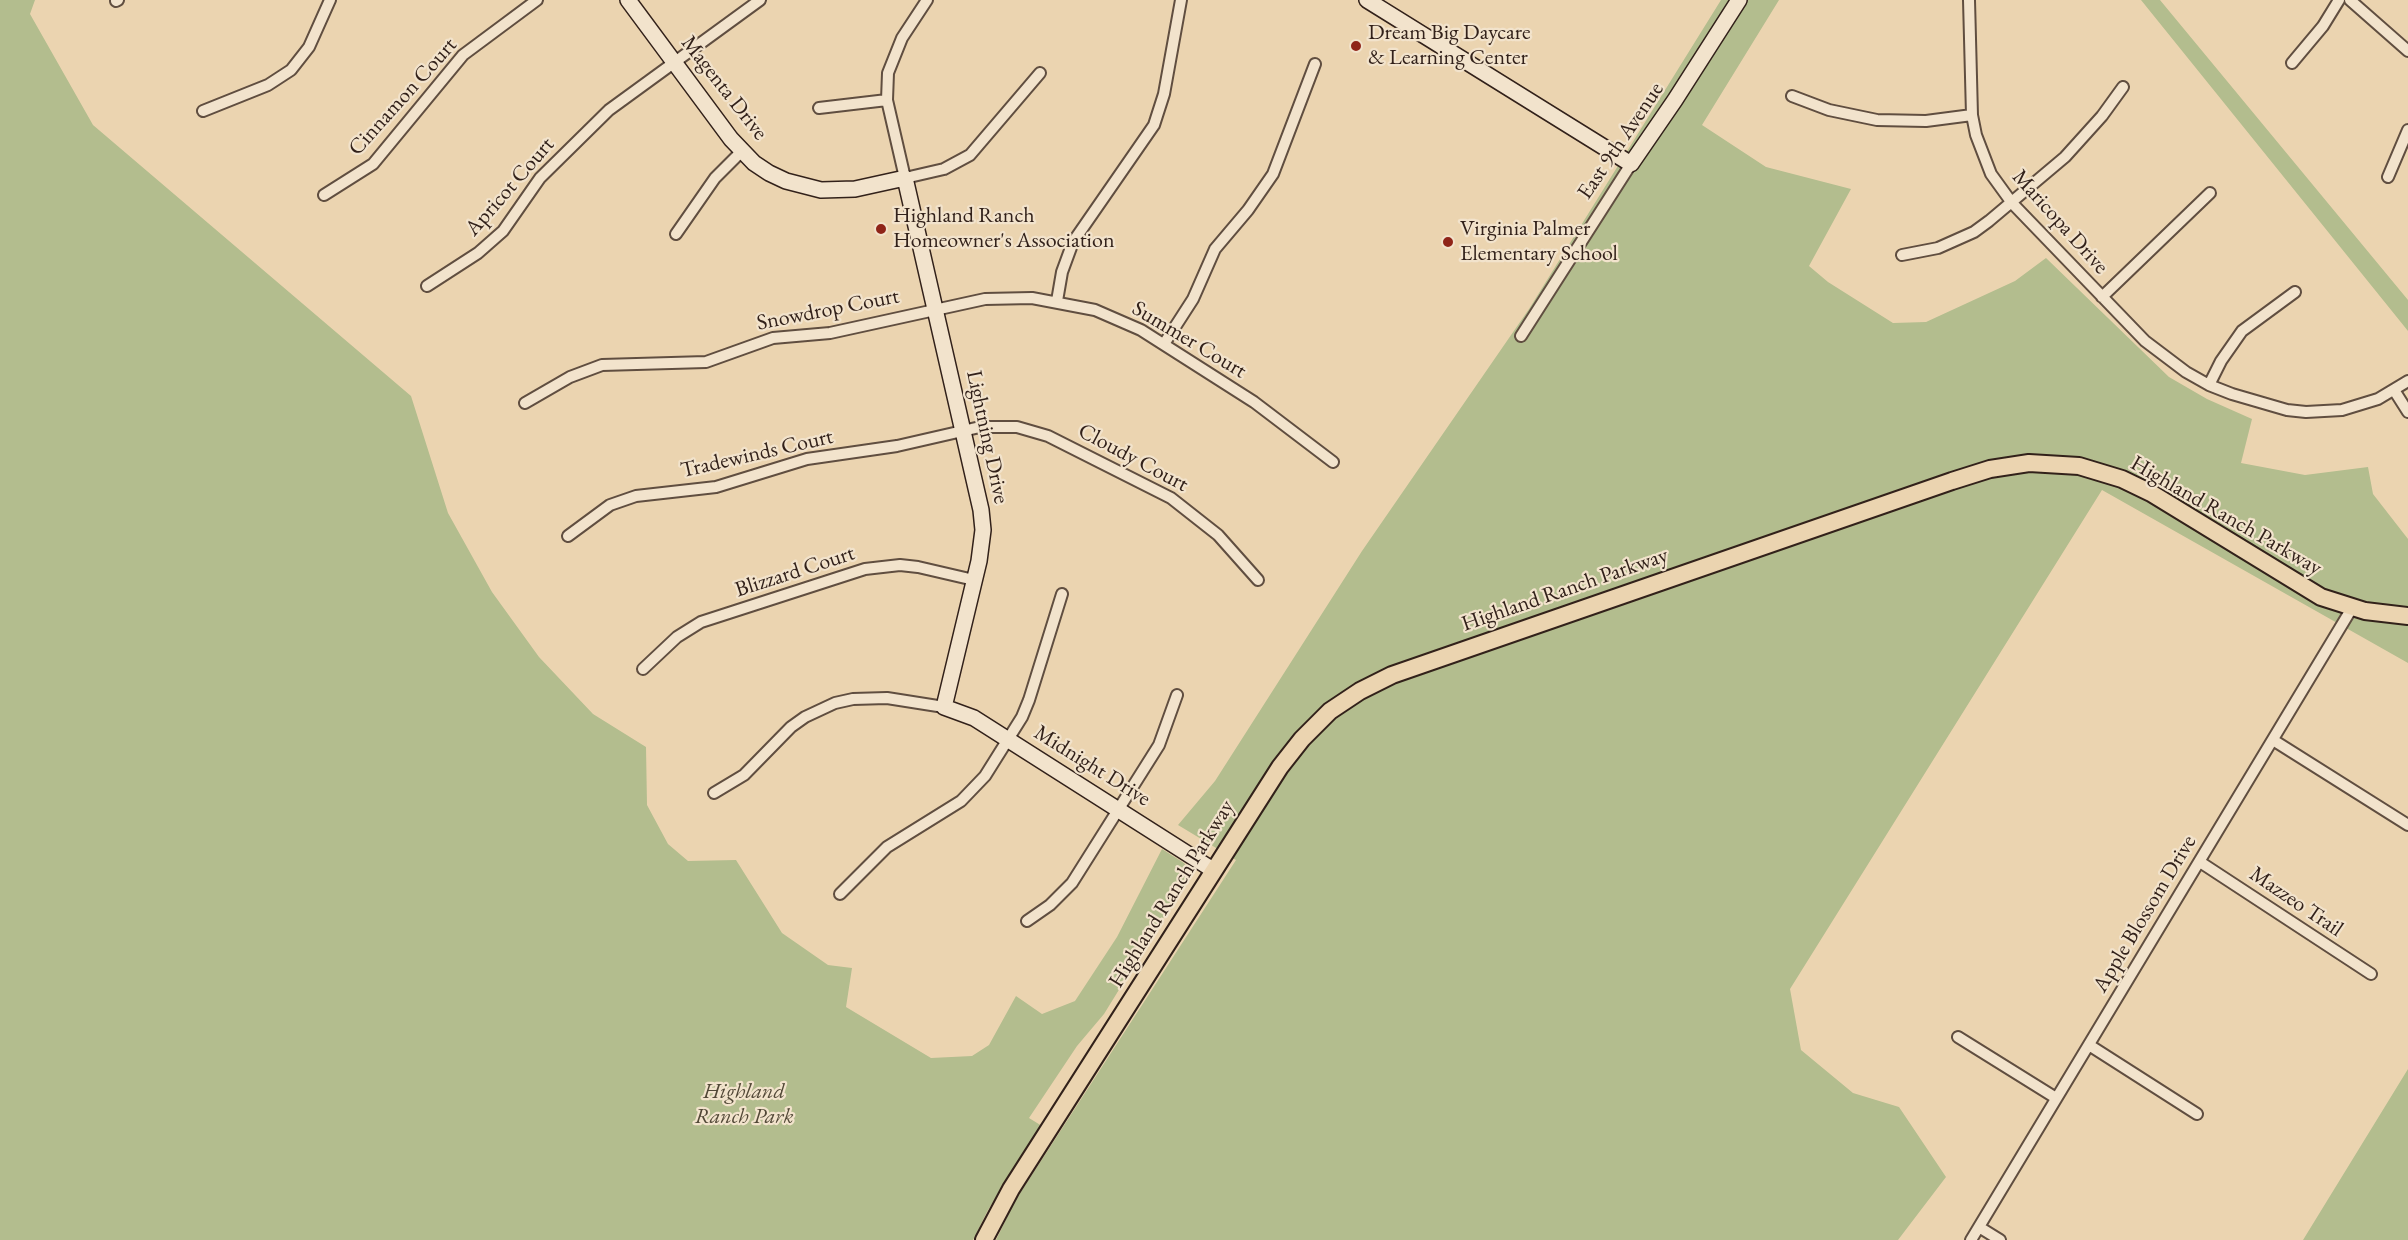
<!DOCTYPE html>
<html>
<head>
<meta charset="utf-8">
<style>
	body { margin:0 }
	canvas { display:block; background:#ebd4b0 }
</style>
</head>
<body>
<canvas width="2408" height="1240"></canvas>
<script>
const c = document.querySelector('canvas').getContext('2d');
c.lineJoin = 'round';
function paint(path, color) { c.fillStyle = color; c.fill(path, 'evenodd'); }
const shape = rows => new Path2D(rows.map(r => 'M' + r).join(''));
function trace(path, color, width, dash) { c.strokeStyle = color; c.lineWidth = width; c.lineCap = dash ? 'butt' : 'round'; c.setLineDash(dash || []); c.stroke(path); }
function drawText(font, color, halo, rows, align = 'center') {
  c.font = font + ' "EB Garamond",serif'; c.lineWidth = 4.5; c.setLineDash([]); c.textBaseline = 'middle'; c.strokeStyle = halo; c.fillStyle = color; for (const [text, x, y, turn = 0] of rows) {
    c.save(); c.translate(x, y); c.rotate((+turn || 0) * Math.PI / 180); c.textAlign = isNaN(turn) ? turn : align; if (halo) c.strokeText(text, 0, 0); c.fillText(text, 0, 0); c.restore();
  }
}
const green = shape([
	[0,0,35,0,30,14,93,125,411,396,448,513,492,592,539,657,593,714,646,747,647,805,668,844,688,861,736,860,782,933,828,965,852,968,846,1007,931,1058,972,1056,989,1045,1016,996,1042,1014,1075,1001,1117,937,1162,849,1184,863,1188,869,1188,878,1104,1014,1077,1046,1029,1118,1042,1126,988,1210,973,1240,0,1240],
	[1721,0,1779,0,1702,125,1766,167,1851,189,1809,266,1828,282,1893,323,1926,322,2015,281,2046,258,2169,377,2207,399,2252,419,2241,463,2305,475,2368,467,2373,494,2408,539,2408,663,2102,490,1790,989,1801,1050,1853,1093,1899,1107,1946,1177,1898,1240,996,1240,1015,1201,1236,860,1178,825,1215,781,1362,551,1529,309],
	[2141,0,2160,0,2408,300,2408,331],
	[2408,1069,2408,1240,2303,1240]
]);
const street = shape([
	[927,0,902,38,888,73,887,100,905,178,944,169,970,155,1040,73],
	[1969,0,1972,115,1976,135,1991,174,2012,203,2145,341,2186,372,2209,385,2232,394,2287,410,2306,412,2342,410,2378,399,2408,381],
	[2350,0,2408,51],
	[116,1,118,0],
	[2292,63,2323,26,2339,0],
	[1792,96,1829,110,1877,120,1926,121,1972,115],
	[819,108,887,100],
	[203,111,268,85,291,70,309,47,330,0],
	[2388,177,2408,130],
	[324,195,373,164,463,55,537,0],
	[676,234,715,178,742,151],
	[1902,255,1938,248,1974,232,1989,221,2065,157,2102,116,2123,87],
	[427,286,478,253,503,231,540,178,609,110,760,0],
	[2102,297,2210,193],
	[1057,301,1062,272,1073,242,1154,125,1164,94,1181,0],
	[1521,336,1631,164],
	[1164,344,1193,299,1215,249,1248,210,1273,174,1315,64],
	[2209,385,2221,361,2242,331,2295,292],
	[2394,390,2408,412],
	[525,403,570,377,602,365,706,362,773,338,830,333,985,299,1032,298,1095,310,1141,330,1254,402,1333,462],
	[568,536,610,505,636,496,716,487,807,459,897,446,980,427,1017,427,1048,436,1171,498,1218,535,1258,580],
	[643,669,677,637,701,622,865,569,900,565,918,567,974,580],
	[2273,740,2408,825],
	[714,793,744,775,791,727,805,717,835,703,853,699,887,698,944,707],
	[2200,862,2371,974],
	[840,894,887,847,961,801,985,776,1022,717,1029,700,1062,594],
	[1027,921,1050,905,1072,883,1159,745,1177,695],
	[1958,1037,2056,1098],
	[2089,1045,2197,1114],
	[1979,1227,2000,1240],
	[1971,1240,2352,608]
]);
const secondary = shape([
	[628,0,731,139,754,163,769,173,786,181,821,190,855,189,905,178,981,510,983,530,979,561,944,707,974,718,1213,870],
	[1367,0,1631,164,1675,100,1739,0]
]);
const primary = shape([
	[984,1240,1011,1189,1280,767,1302,739,1330,711,1360,691,1392,675,1952,481,1990,469,2029,463,2079,466,2122,479,2151,493,2321,597,2365,611,2408,616]
]);
const markers = [
	[1356,46,6,"#8f2418"],
	[881,229,6,"#8f2418"],
	[1448,242,6,"#8f2418"]
];
const poiNames = [
	["Dream Big Daycare",1368,33],
	["& Learning Center",1368,58],
	["Highland Ranch",893,216],
	["Homeowner's Association",893,241],
	["Virginia Palmer",1460,229],
	["Elementary School",1460,254]
];
const streetNames = [
	["Magenta Drive",724,88,52],
	["Cinnamon Court",403,97,-48],
	["East 9th Avenue",1621,141,-56],
	["Apricot Court",510,187,-49],
	["Maricopa Drive",2060,222,48],
	["Snowdrop Court",828,310,-11],
	["Summer Court",1189,340,31],
	["Lightning Drive",987,437,78],
	["Tradewinds Court",757,454,-13],
	["Cloudy Court",1133,458,28],
	["Highland Ranch Parkway",2226,516,30],
	["Blizzard Court",795,572,-18],
	["Highland Ranch Parkway",1565,590,-19],
	["Midnight Drive",1092,766,32],
	["Highland Ranch Parkway",1172,894,-58],
	["Mazzeo Trail",2296,902,34],
	["Apple Blossom Drive",2145,914,-59]
];
const parkNames = [
	["Highland",744,1092],
	["Ranch Park",744,1117]
];
paint(green, '#b3bd8e');
trace(street, '#604e40', 14);
trace(secondary, '#32211a', 18);
trace(primary, '#32211a', 20);
trace(street, '#f2e3cc', 10);
trace(secondary, '#f2e3cc', 15);
trace(primary, '#ebd4b0', 16);
for (const [x, y, r, color] of markers) { const dot = new Path2D(); dot.arc(x, y, r, 0, 2 * Math.PI); c.fillStyle = color; c.fill(dot); trace(dot, '#f2e3cc', 2); }
drawText('22px', '#32211a', '#f2e3cc', poiNames, 'left');
drawText('22px', '#32211a', '#f2e3cc', streetNames);
drawText('italic 22px', '#524837', '#f2e3cc', parkNames);
</script>
</body>
</html>
